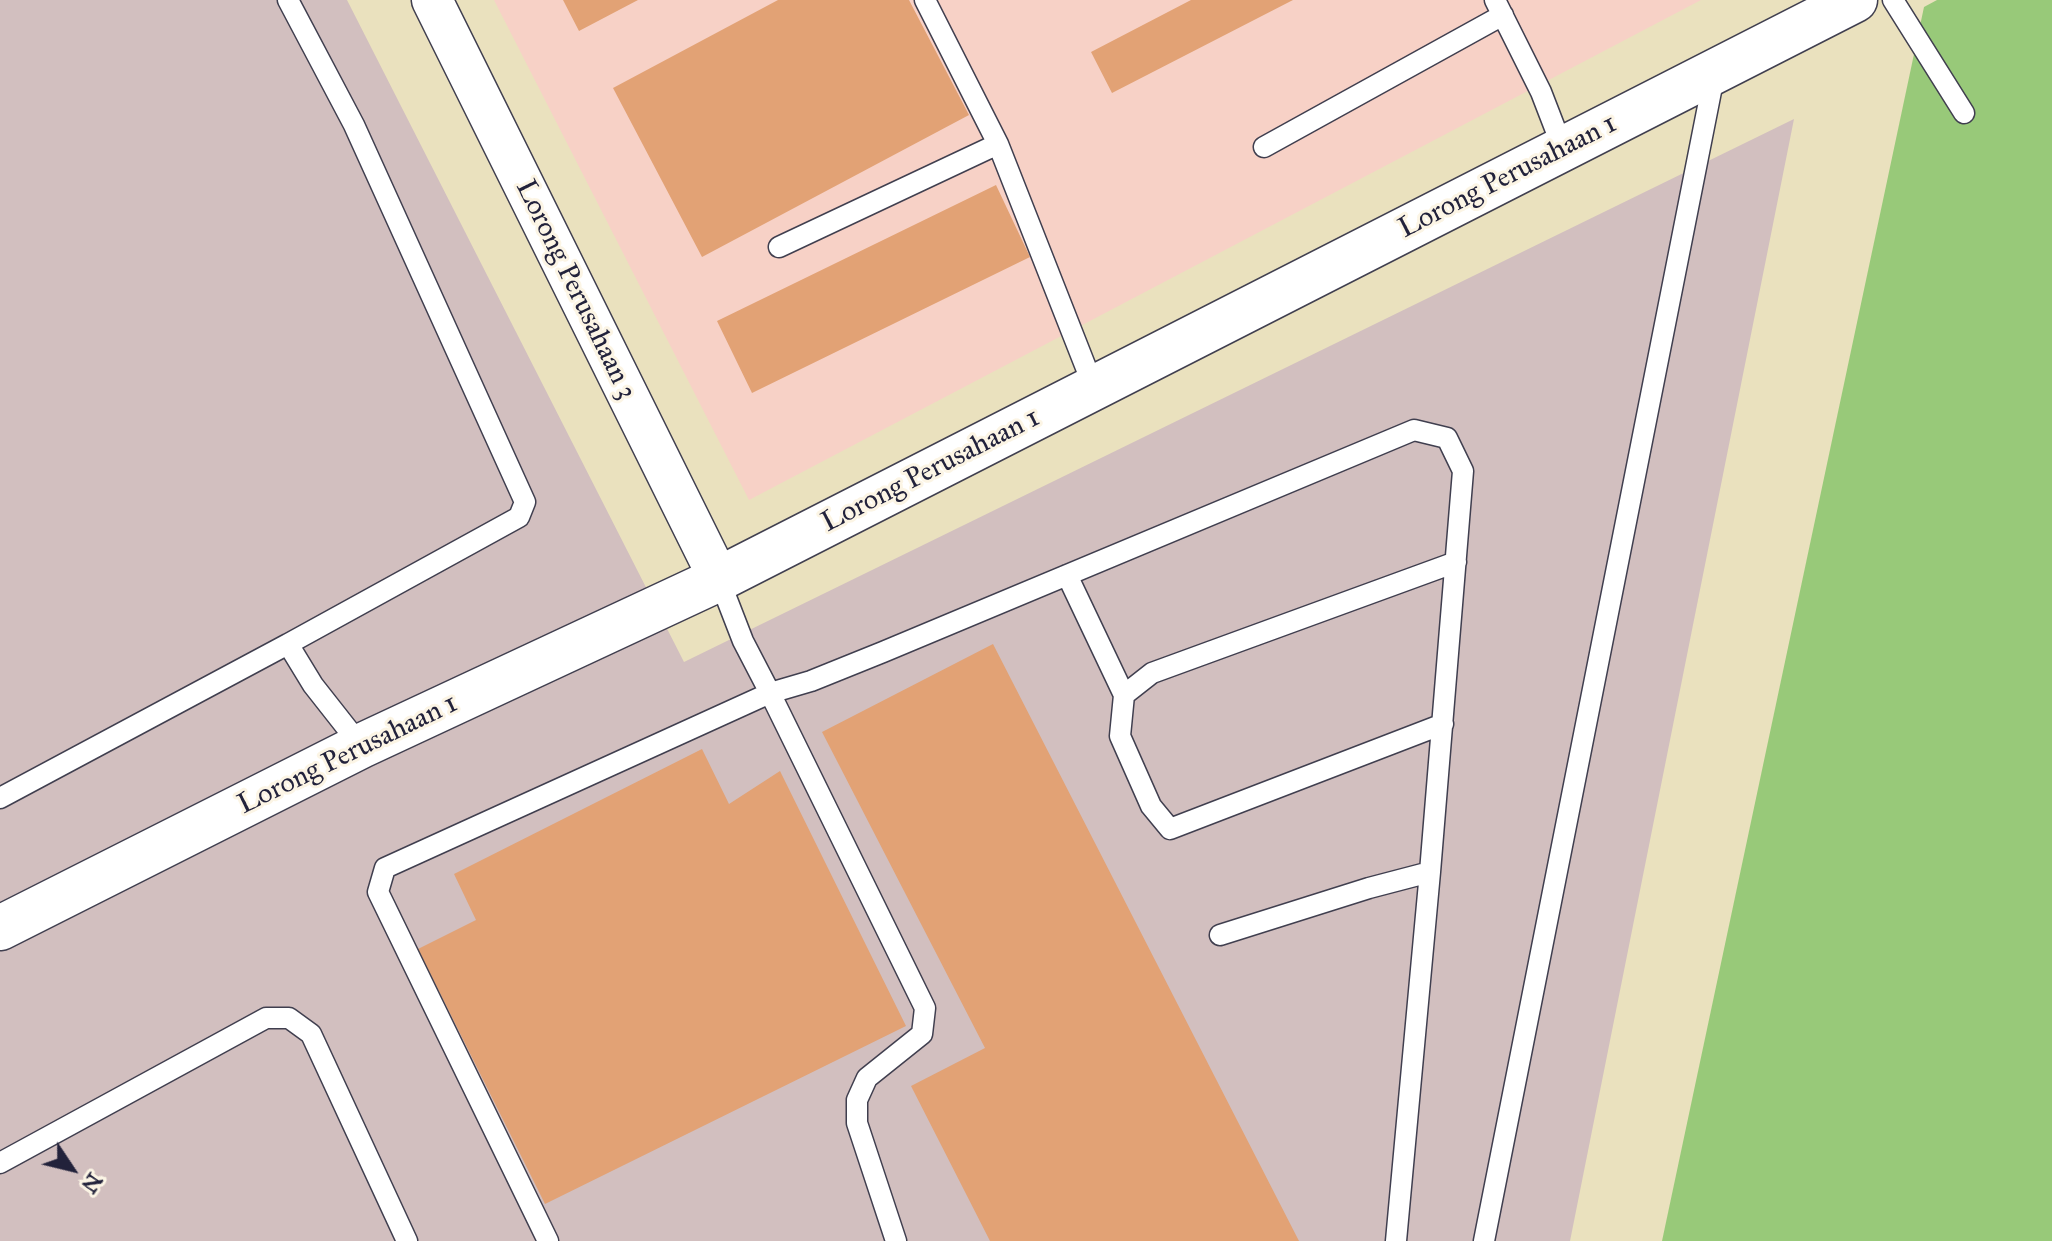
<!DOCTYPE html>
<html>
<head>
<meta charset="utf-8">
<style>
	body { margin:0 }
	#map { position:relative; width:2052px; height:1241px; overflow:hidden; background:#eae1be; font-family:"IM FELL Great Primer",serif }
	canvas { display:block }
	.north { position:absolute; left:32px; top:1129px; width:80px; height:80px; -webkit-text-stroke:6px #fcf5e5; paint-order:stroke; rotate:125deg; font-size:22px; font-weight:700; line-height:32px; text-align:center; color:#22223b }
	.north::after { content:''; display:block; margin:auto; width:28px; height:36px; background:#22223b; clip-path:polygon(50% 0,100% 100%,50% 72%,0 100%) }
</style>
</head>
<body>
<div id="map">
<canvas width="2052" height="1241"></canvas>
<div class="north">N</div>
</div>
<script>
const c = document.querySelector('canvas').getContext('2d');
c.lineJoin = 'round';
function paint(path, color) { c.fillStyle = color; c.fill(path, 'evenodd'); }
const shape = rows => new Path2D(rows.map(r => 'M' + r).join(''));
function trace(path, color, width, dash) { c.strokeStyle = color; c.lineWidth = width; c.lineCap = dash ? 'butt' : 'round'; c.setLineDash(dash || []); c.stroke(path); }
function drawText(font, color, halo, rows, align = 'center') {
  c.font = font + ' "IM FELL Great Primer",serif'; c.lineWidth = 6; c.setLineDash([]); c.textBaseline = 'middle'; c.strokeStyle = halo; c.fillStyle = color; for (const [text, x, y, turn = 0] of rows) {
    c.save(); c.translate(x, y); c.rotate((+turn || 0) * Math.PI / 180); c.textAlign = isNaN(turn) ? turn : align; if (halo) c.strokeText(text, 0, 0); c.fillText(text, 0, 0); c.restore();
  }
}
const built = shape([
	[494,0,1701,0,749,500]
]);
const industrial = shape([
	[0,0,347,0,684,662,1794,119,1570,1241,0,1241]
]);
const green = shape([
	[1937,0,2052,0,2052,1241,1662,1241,1924,7]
]);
const building = shape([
	[563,0,638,0,579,31],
	[778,0,909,0,969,115,702,257,613,88],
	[1191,0,1293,0,1112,93,1091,52],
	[996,185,1030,257,752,393,717,321],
	[993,644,1299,1241,990,1241,911,1086,985,1048,822,732],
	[702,749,729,804,780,771,906,1026,545,1204,418,949,476,920,454,874]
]);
const service = shape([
	[925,0,998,144,1094,388],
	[1495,0,1541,92,1563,149],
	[1893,0,1964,113],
	[1264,147,1503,15],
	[779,247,998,144],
	[1067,575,1124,695],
	[719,579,743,641,770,693,811,681,883,652,1414,430,1447,438,1463,471,1430,872,1369,888,1220,935],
	[288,644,519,517,525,502,354,125,288,0],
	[1443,724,1170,829,1151,806,1120,736,1124,695,1152,673,1456,562],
	[0,798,288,644,313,685,361,746],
	[0,1163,266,1018,289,1018,311,1034,407,1241],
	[548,1241,378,892,385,868,770,693,925,1008,922,1034,867,1078,857,1100,857,1123,896,1241],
	[1396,1241,1430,872],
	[1484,1241,1715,71]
]);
const minor = shape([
	[432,0,719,579]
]);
const tertiary = shape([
	[0,928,361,746,719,579,1855,0]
]);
const streetNames = [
	["Lorong Perusahaan 1",1508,177,-27],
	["Lorong Perusahaan 3",575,290,64],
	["Lorong Perusahaan 1",931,471,-27],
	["Lorong Perusahaan 1",348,755,-26]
];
paint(built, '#f7d1c6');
paint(industrial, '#d2bfbf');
paint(green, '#98c979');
paint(building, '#e2a275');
trace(service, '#403f4f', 23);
trace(minor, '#403f4f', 43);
trace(tertiary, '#403f4f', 47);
trace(service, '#fff', 20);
trace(minor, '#fff', 40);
trace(tertiary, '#fff', 44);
drawText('28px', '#22223b', '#fcf5e5', streetNames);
</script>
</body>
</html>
